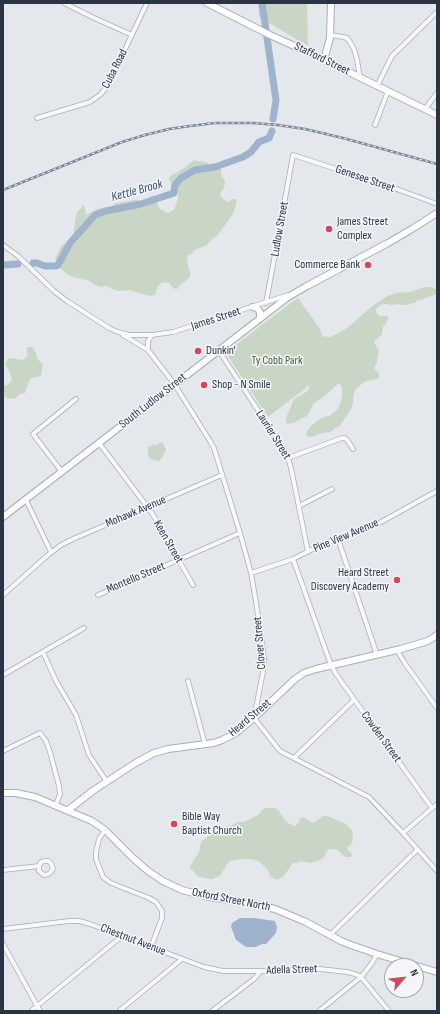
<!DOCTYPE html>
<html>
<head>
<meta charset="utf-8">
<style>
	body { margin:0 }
	#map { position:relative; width:440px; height:1014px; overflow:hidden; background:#e4e7ec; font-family:"Sofia Sans Condensed",sans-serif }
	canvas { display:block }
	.frame { position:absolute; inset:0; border:4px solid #2b3445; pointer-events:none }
	.north { position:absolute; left:384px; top:958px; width:40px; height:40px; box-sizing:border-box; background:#f4f6f9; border:1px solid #a4a8b1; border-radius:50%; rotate:62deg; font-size:11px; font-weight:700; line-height:16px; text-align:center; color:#2b3445 }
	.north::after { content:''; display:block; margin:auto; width:14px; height:18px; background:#d1495b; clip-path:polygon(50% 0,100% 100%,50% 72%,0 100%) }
</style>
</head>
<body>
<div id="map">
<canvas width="440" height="1014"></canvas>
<div class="frame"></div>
<div class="north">N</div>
</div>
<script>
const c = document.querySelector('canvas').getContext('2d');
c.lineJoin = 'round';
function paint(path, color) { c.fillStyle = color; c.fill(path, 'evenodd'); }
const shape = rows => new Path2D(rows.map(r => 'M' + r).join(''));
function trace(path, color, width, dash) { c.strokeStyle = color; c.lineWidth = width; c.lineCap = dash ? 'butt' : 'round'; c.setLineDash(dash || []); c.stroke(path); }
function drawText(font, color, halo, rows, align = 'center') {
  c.font = font + ' "Sofia Sans Condensed",sans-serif'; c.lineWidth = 3; c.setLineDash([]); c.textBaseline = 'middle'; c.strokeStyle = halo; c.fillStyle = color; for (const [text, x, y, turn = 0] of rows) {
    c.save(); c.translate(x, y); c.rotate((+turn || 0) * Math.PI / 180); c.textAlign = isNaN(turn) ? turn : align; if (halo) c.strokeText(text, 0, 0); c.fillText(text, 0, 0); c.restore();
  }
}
const green = shape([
	[258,3,307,3,308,46,259,17],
	[194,160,205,162,211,165,217,165,221,168,221,176,224,179,225,182,224,188,220,194,221,197,226,201,229,202,232,199,235,199,237,202,233,214,217,236,211,240,207,245,193,251,193,253,188,255,187,262,190,272,190,277,183,283,180,284,179,288,176,289,173,288,169,283,163,282,158,286,155,295,151,296,129,290,117,291,106,286,101,287,93,284,88,280,76,278,67,274,60,268,55,259,61,246,68,241,72,241,73,238,75,220,77,212,84,205,86,215,97,209,111,206,117,203,135,200,144,201,153,195,160,209,168,213,174,210,178,199,178,193,177,188,169,180,170,176,186,167],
	[425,287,431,287,437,290,437,293,432,296,428,297,421,300,418,300,415,303,412,303,408,305,401,305,399,304,391,305,385,304,381,305,376,309,376,312,378,315,379,316,387,316,389,319,383,327,382,334,374,342,379,351,377,358,377,362,374,368,379,374,379,377,377,379,370,380,364,382,357,388,355,391,353,397,353,403,351,409,340,426,335,428,334,430,330,432,322,433,311,437,307,436,306,433,311,426,318,420,327,416,329,416,337,410,340,404,342,396,342,389,340,384,339,383,322,398,314,403,307,416,293,423,287,424,286,420,286,418,294,399,306,392,310,387,307,385,306,388,268,417,226,353,267,321,298,298,320,329,322,336,330,337,341,332,351,325,372,306,386,297,395,293,410,292],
	[29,347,32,347,35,350,38,360,41,362,43,365,41,376,33,378,30,379,25,393,20,394,14,399,6,398,3,394,3,388,4,386,9,384,12,380,10,373,5,363,9,358,23,360,27,356,27,348],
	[161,442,163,443,166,450,161,459,158,461,150,459,148,456,148,447,153,445,157,445],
	[267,808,275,808,279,811,286,822,294,826,298,824,300,819,303,817,313,823,315,822,323,816,328,816,346,824,351,829,353,834,352,843,347,848,348,851,351,853,352,855,350,857,345,857,338,850,332,849,329,849,326,852,325,856,322,859,310,863,301,861,292,864,284,876,277,880,271,877,267,869,260,862,252,859,242,859,230,861,227,864,220,876,212,879,205,878,199,877,190,868,192,863,199,852,201,842,215,831,227,826,231,826,237,822,244,822,258,815,263,809]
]);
const water = shape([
	[240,918,254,918,275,921,277,927,276,933,266,944,262,944,256,947,246,947,236,940,231,927,232,923]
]);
const river = shape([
	[262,3,276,100,273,119],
	[33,263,37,263,45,266,56,266,58,265,70,243,95,215,106,211,141,204,174,193,175,185,181,178,195,170,215,167,243,157,251,152,259,142,269,138,272,131],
	[3,265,18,264]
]);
const street = shape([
	[64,3,92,17,132,35],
	[330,35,343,37,347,38,350,42,354,49,357,60,360,77],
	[377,86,392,56,437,12],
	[425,109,437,93],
	[37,118,90,102,101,94,108,85,147,3],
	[375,125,388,91],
	[3,245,18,256,54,291,67,301,109,328,118,332,129,335,152,335,173,332,288,295],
	[266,303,293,155,386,185,437,204],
	[123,335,148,350],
	[152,335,148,341,148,350,175,385,210,441,214,448,240,533,251,573,256,602,264,658,263,672,254,718,280,751,363,794,369,797,403,833,437,871],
	[219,351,283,448,288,458,291,468,308,552],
	[99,443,152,513,193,585],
	[288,458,342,438,345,438,348,441,353,449],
	[62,472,33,434,76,399],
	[26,500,51,552],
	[299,506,332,489],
	[338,539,377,655],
	[293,559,331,665,336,674,432,808],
	[251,573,293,559,321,545,381,522,437,491],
	[3,595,48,555,61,545,73,539,222,475],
	[98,595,240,533],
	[397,650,404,662,437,708],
	[43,652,56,681,76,715,89,755,107,782],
	[3,675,84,628],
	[188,681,205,744],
	[3,751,40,733,46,741,50,752,59,786,60,794,56,805],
	[294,758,354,700],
	[105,830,99,839,96,852,96,859,103,877,111,883,149,898,156,902,162,911,162,918,151,947],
	[403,833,437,804],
	[3,870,39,866,41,862,45,861,48,861,51,863,53,869,49,874,44,875,39,871,39,866],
	[3,929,69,921,79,921,90,924,204,967,223,971,261,971],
	[330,935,417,850],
	[3,944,40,1011],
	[31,1011,122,936],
	[119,1011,182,959],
	[212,1011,254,979,261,971,320,969,347,972,355,974,361,977,389,1011],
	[319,1011,361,977,372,963,377,954]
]);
const secondary = shape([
	[207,3,270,35,314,55,437,115],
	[324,60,330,38,331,3],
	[253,307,257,308,260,312,260,318],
	[3,517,288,297,307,286,388,243,412,229,437,213],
	[3,793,16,793,35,797,92,821,105,830,133,858,148,871,163,881,182,890,209,897,250,903,275,909,306,922,341,941,351,945,377,954,437,972],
	[68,810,94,790,137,762,154,753,168,749,214,743,222,740,236,733,254,718,295,679,304,673,316,669,401,649,428,641,437,635]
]);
const rail = shape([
	[3,190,122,142,145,135,169,129,190,126,215,123,253,123,278,125,305,129,343,138,437,164]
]);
const markers = [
	[329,229,4,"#d1495b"],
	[368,265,4,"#d1495b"],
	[198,351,4,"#d1495b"],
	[204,385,4,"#d1495b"],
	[397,580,4,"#d1495b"],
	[174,824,4,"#d1495b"]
];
const streetNames = [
	["Stafford Street",322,59,26],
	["Cuba Road",115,69,-63],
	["Genesee Street",365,179,19],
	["Ludlow Street",280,229,-80],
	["James Street",216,319,-18],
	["South Ludlow Street",153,401,-38],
	["Laurier Street",273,435,58],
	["Mohawk Avenue",136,512,-23],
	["Pine View Avenue",346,536,-23],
	["Keen Street",168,542,60],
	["Montello Street",136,578,-23],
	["Clover Street",260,643,-95],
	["Heard Street",250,718,-40],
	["Cowden Street",381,737,54],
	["Oxford Street North",231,900,11],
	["Chestnut Avenue",133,940,21],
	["Adella Street",292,970,-2]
];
const poiNames = [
	["James Street",337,222],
	["Complex",337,236],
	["Commerce Bank",360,265,"right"],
	["Dunkin'",206,351],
	["Shop - N Smile",212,385],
	["Heard Street",389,573,"right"],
	["Discovery Academy",389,587,"right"],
	["Bible Way",182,817],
	["Baptist Church",182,831]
];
const parkNames = [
	["Ty Cobb Park",277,361]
];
const waterNames = [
	["Kettle Brook",137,191,-15]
];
paint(green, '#c9d6c5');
paint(water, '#9fb4cc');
trace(river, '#9fb4cc', 7);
trace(street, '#a9aeb7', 5.5);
trace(secondary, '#a9aeb7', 8);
trace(street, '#f7f8fa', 4);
trace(secondary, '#fff', 6);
trace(rail, '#7d8696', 2.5);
trace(rail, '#f4f6f9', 1, [3]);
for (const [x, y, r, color] of markers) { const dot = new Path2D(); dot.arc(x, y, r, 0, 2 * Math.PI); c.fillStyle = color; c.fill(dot); trace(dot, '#f4f6f9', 1.5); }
drawText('12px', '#2b3445', '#f4f6f9', streetNames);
drawText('12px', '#2b3445', '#f4f6f9', poiNames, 'left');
drawText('12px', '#3f6138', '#f4f6f9', parkNames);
drawText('italic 13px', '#34527a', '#f4f6f9', waterNames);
</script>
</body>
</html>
